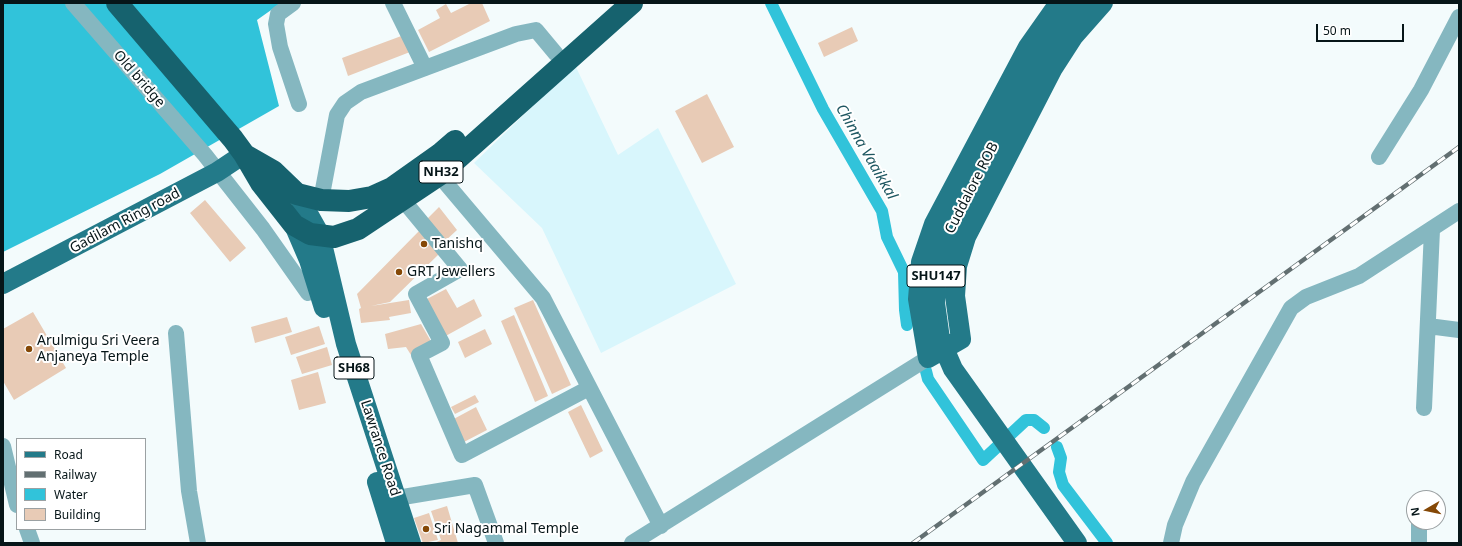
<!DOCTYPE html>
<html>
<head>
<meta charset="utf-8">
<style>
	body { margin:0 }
	#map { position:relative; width:1462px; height:546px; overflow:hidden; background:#f3fbfc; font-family:"Noto Sans",sans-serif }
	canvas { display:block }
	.frame { position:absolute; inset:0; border:4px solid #061518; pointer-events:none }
	.legend { position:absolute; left:16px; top:438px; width:130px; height:92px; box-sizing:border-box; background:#fff; border:1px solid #9ba1a3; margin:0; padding:5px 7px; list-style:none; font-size:12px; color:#061518 }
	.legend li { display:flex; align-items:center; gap:8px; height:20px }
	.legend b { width:20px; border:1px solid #9ba1a3 }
	.north { position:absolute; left:1406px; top:490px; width:40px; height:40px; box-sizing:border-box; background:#fff; border:1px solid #9ba1a3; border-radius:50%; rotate:261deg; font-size:11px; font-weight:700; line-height:16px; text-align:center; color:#061518 }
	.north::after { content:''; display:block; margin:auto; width:14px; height:18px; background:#854806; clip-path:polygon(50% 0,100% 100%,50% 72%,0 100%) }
	.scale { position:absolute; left:1316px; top:24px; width:88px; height:18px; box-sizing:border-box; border:2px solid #061518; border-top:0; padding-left:5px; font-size:12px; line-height:14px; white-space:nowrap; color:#061518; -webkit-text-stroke:3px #fff; paint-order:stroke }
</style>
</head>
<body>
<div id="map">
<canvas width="1462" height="546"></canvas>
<div class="frame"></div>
<ul class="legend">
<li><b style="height:5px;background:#237a89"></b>Road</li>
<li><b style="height:5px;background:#626f71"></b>Railway</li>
<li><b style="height:11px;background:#31c3da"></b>Water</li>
<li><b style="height:11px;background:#e8cbb6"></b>Building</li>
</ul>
<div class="north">N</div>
<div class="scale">50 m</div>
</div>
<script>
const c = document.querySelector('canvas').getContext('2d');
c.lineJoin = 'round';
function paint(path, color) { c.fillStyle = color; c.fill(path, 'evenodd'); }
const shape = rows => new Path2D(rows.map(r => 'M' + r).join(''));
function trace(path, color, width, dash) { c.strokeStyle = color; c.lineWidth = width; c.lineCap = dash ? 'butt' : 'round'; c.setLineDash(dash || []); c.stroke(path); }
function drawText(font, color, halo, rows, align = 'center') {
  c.font = font + ' "Noto Sans",sans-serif'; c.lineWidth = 4; c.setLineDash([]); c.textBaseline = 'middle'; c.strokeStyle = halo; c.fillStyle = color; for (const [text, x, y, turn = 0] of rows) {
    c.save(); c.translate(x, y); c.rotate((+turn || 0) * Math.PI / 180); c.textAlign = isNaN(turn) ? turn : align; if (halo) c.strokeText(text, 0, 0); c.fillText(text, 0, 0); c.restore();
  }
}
const built = shape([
	[575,65,618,155,658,128,736,284,601,353,542,228,474,163]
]);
const water = shape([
	[3,3,281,3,257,20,279,106,160,174,3,252]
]);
const canal = shape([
	[771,3,823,109,882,211,887,237,904,272,905,310,907,325],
	[926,371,928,379,983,460,1026,420,1034,420,1044,428],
	[1057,447,1061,458,1059,472,1063,485,1107,543]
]);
const building = shape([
	[471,3,482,3,490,21,429,52,418,30,440,18,436,10,446,4,451,13],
	[852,27,858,41,824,57,818,43],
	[404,35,410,52,348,76,342,58],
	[707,94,734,147,702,163,675,111],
	[205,200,246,248,230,262,190,213],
	[439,207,457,230,444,242,426,220],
	[419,231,439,254,390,302,371,306,409,300,411,313,389,317,390,320,361,323,359,309,361,308,357,294],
	[446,289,457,308,474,299,482,316,442,338,423,301],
	[533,300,571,385,552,394,514,308],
	[33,312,66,368,14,400,3,381,3,329],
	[514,315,548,396,535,402,501,321],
	[287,317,292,332,255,343,251,327],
	[421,324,432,343,411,355,406,347,388,349,385,334],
	[319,326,325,344,291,355,285,337],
	[485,329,492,344,465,358,458,342],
	[327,347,332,365,302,374,296,357],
	[318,372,326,403,299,410,291,380],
	[475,395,479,402,455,414,451,407],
	[581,405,603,451,590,458,568,412],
	[476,407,487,430,462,443,450,421],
	[447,506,458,543,434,543,441,540,431,511],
	[429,513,438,540,423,543,414,518]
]);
const minor = shape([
	[73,3,205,155,263,229,308,293],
	[293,3,278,14,276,24,280,47,299,104],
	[393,3,425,68],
	[1379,157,1421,90,1459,17],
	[439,175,543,298,661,526],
	[321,200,337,115,345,103,361,92,516,34,536,30,556,54],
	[403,200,460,269,416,294,442,343,419,355,462,455,589,388],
	[1428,326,1459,330],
	[176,333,189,491,198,543],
	[1424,408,1432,230],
	[3,446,17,505],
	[397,498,475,485,496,543],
	[27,529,32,543],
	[632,543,928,358],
	[1171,543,1175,525,1193,482,1291,308,1306,297,1359,276,1459,211],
	[1419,543,1419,522]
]);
const major = shape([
	[1059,3,1028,47,934,224,921,262,918,299,928,358,961,339,955,296,957,266,966,237,1053,68,1073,37,1103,3],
	[297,194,320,235,346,344,411,543],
	[294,225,309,260,324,308],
	[3,284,217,172,244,154],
	[377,482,396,543],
	[1077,543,953,369,940,339,935,303,936,271,957,214,1047,47,1079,3]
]);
const highway = shape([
	[117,3,233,139,244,154,261,183,294,225,310,234,334,237,358,229,439,175,632,3],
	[245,155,273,171,297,194,321,200,349,201,372,197,392,188,440,154,455,141]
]);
const rail = shape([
	[913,543,1459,147]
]);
const markers = [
	[424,244,4,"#854806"],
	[399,272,4,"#854806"],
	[29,349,4,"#854806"],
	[426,529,4,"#854806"]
];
const shields = [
	[441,172,44],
	[936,276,58],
	[354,368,40]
];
const shieldNames = [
	["NH32",441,172],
	["SHU147",936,276],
	["SH68",354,368]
];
const streetNames = [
	["Old bridge",139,79,49],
	["Cuddalore ROB",972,188,-63],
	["Gadilam Ring road",125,221,-28],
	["Lawrance Road",380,448,72]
];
const poiNames = [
	["Tanishq",432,244],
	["GRT Jewellers",407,272],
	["Arulmigu Sri Veera",37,341],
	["Anjaneya Temple",37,357],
	["Sri Nagammal Temple",434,529]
];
const waterNames = [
	["Chinna Vaaikkal",866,152,60]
];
paint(built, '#d8f6fc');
paint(water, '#31c3da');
trace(canal, '#31c3da', 12);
paint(building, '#e8cbb6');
trace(minor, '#85b7c0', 16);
trace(major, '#237a89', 20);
trace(highway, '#16626e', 22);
trace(rail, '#626f71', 4.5);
trace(rail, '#fff', 3, [9]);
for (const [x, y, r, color] of markers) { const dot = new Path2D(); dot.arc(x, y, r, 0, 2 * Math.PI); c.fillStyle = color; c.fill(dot); trace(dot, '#fff', 1.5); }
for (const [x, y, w] of shields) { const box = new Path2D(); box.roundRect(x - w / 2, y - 11, w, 22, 3); c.fillStyle = '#fff'; c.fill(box); trace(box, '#061518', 1); }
drawText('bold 13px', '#061518', null, shieldNames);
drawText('14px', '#061518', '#fff', streetNames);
drawText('14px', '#061518', '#fff', poiNames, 'left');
drawText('italic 15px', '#1e5761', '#fff', waterNames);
</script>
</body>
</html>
